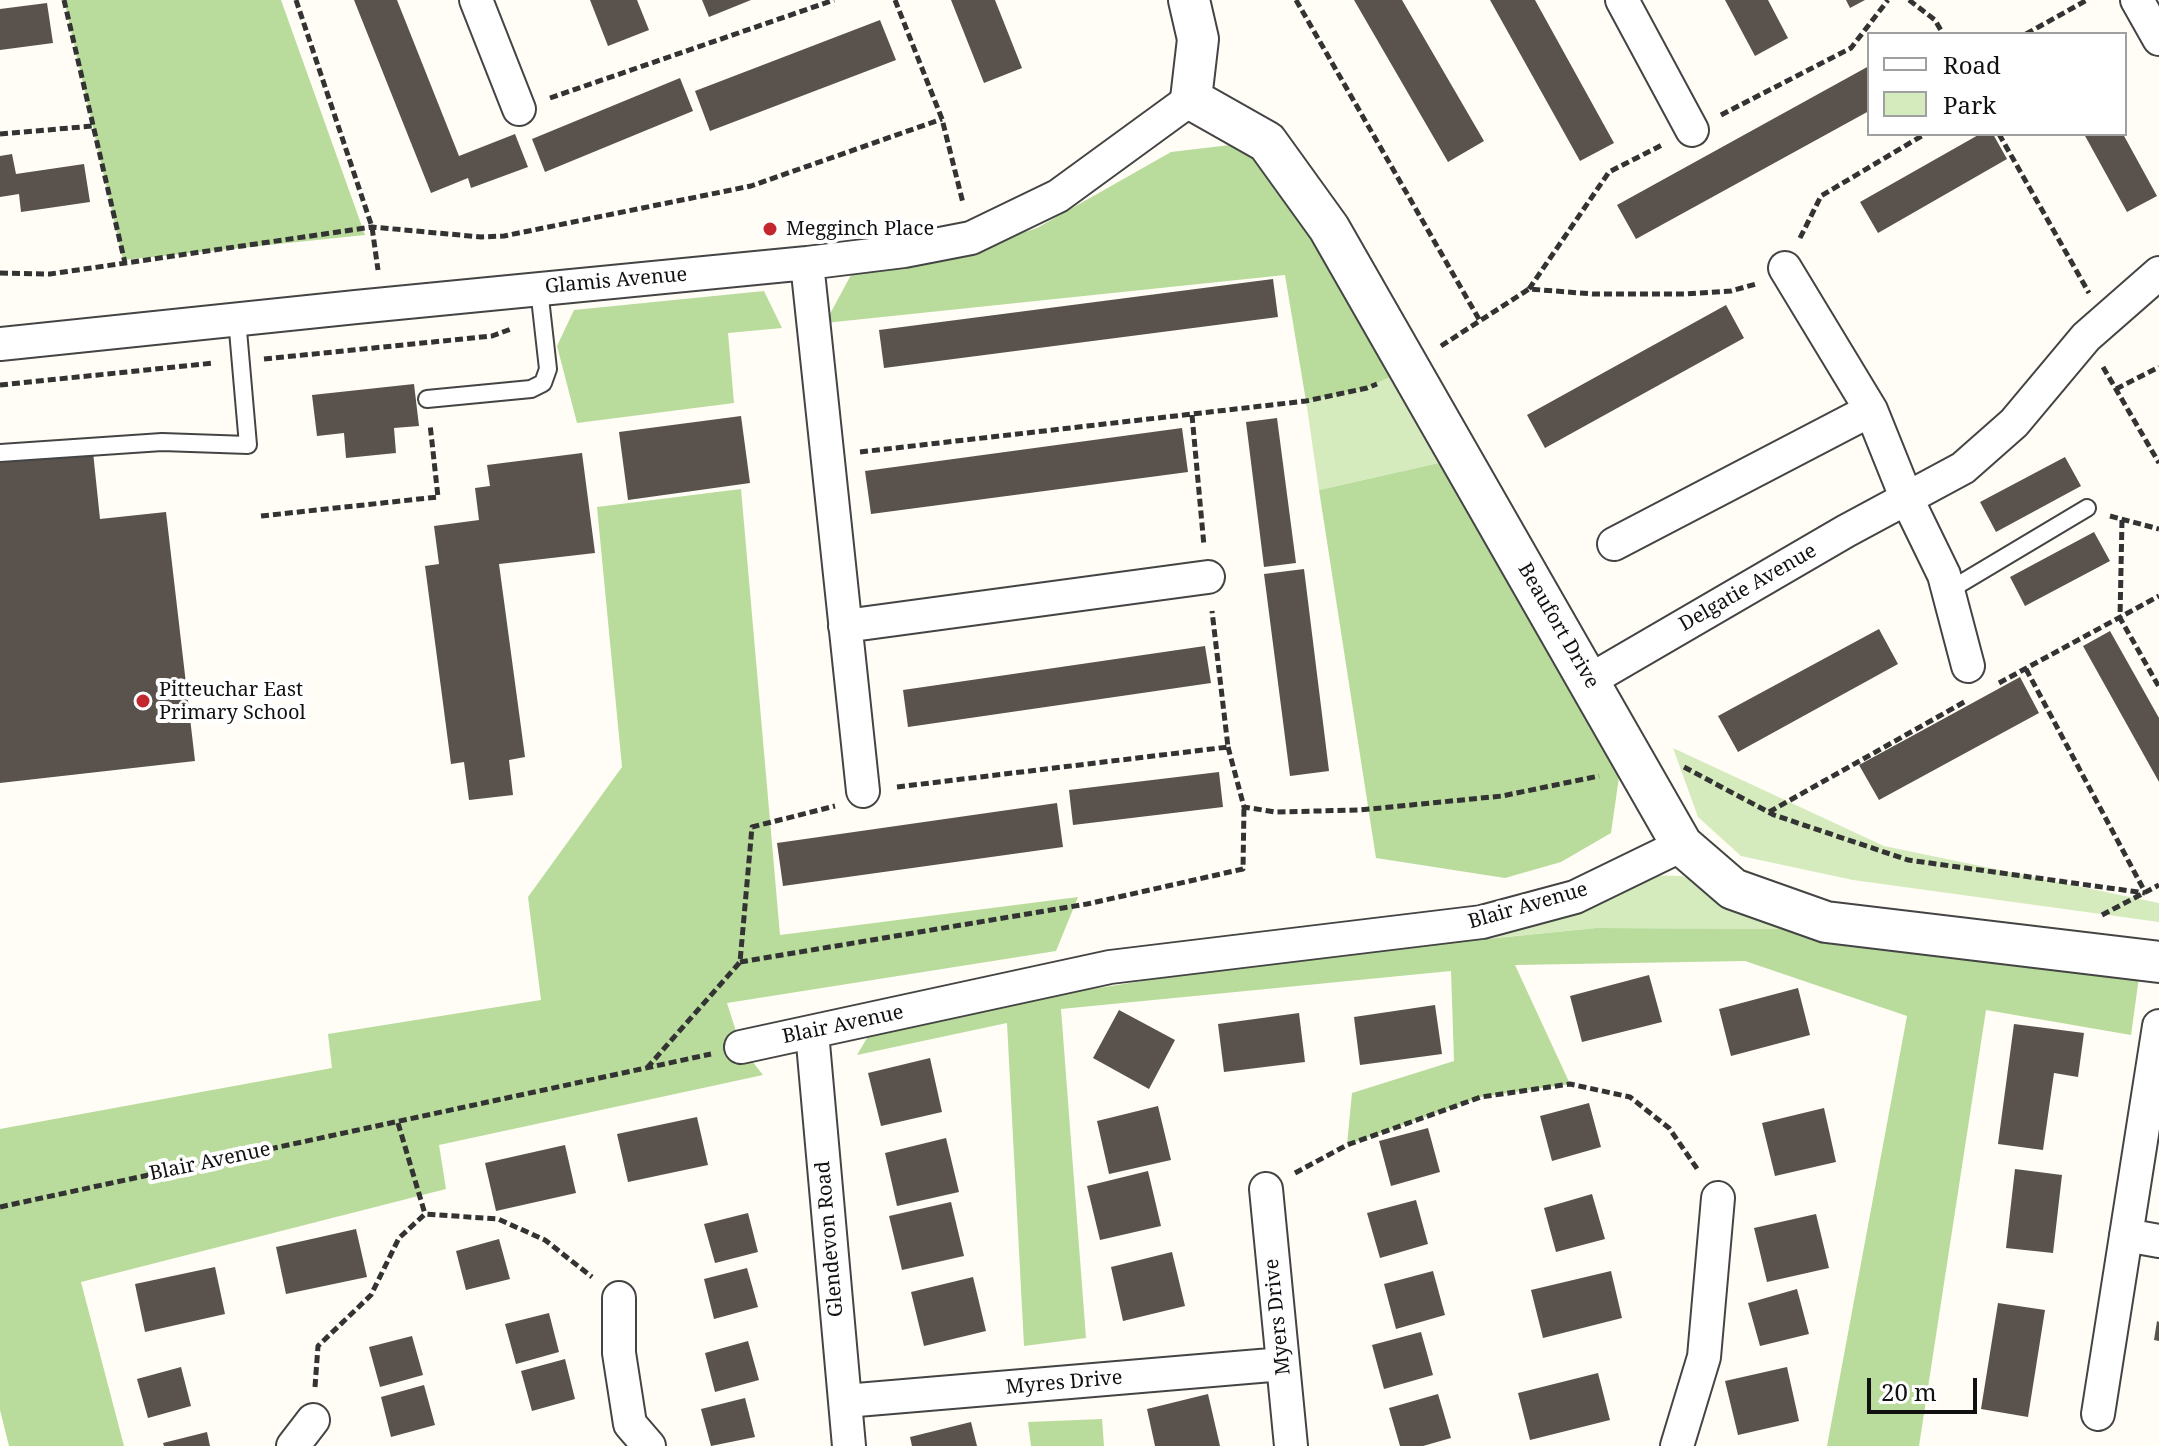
<!DOCTYPE html>
<html>
<head>
<meta charset="utf-8">
<style>
	body { margin:0 }
	#map { position:relative; width:2159px; height:1446px; overflow:hidden; background:#fffdf5; font-family:"Noto Serif",serif }
	canvas { display:block }
	.legend { position:absolute; left:1867px; top:32px; width:260px; height:104px; box-sizing:border-box; background:#fff; border:2px solid #a0a0a0; margin:0; padding:10px 14px; list-style:none; font-size:24px; color:#111 }
	.legend li { display:flex; align-items:center; gap:16px; height:40px }
	.legend b { width:40px; border:2px solid #a0a0a0 }
	.scale { position:absolute; left:1867px; top:1378px; width:110px; height:36px; box-sizing:border-box; border:4px solid #111; border-top:0; padding-left:10px; font-size:24px; line-height:28px; white-space:nowrap; color:#111; -webkit-text-stroke:6px #fff; paint-order:stroke }
</style>
</head>
<body>
<div id="map">
<canvas width="2159" height="1446"></canvas>
<ul class="legend">
<li><b style="height:10px;background:#fff"></b>Road</li>
<li><b style="height:22px;background:#d5ebbd"></b>Park</li>
</ul>
<div class="scale">20 m</div>
</div>
<script>
const c = document.querySelector('canvas').getContext('2d');
c.lineJoin = 'round';
function paint(path, color) { c.fillStyle = color; c.fill(path, 'evenodd'); }
const shape = rows => new Path2D(rows.map(r => 'M' + r).join(''));
function trace(path, color, width, dash) { c.strokeStyle = color; c.lineWidth = width; c.lineCap = dash ? 'butt' : 'round'; c.setLineDash(dash || []); c.stroke(path); }
function drawText(font, color, halo, rows, align = 'center') {
  c.font = font + ' "Noto Serif",serif'; c.lineWidth = 8; c.setLineDash([]); c.textBaseline = 'middle'; c.strokeStyle = halo; c.fillStyle = color; for (const [text, x, y, turn = 0] of rows) {
    c.save(); c.translate(x, y); c.rotate((+turn || 0) * Math.PI / 180); c.textAlign = isNaN(turn) ? turn : align; if (halo) c.strokeText(text, 0, 0); c.fillText(text, 0, 0); c.restore();
  }
}
const green = shape([
	[1392,376,1439,463,1319,490,1306,401,1367,388],
	[1673,748,1884,846,2159,903,2159,922,1853,880,1741,856,1698,817],
	[1642,875,1682,876,1796,929,1596,928,1494,938]
]);
const forest = shape([
	[64,0,281,0,365,235,123,260],
	[1230,145,1266,167,1384,354,1392,376,1367,388,1306,401,1285,275,825,323,851,275,948,257,1037,228,1171,152],
	[764,291,782,328,728,333,734,403,577,423,557,346,574,310],
	[1439,463,1619,777,1611,833,1561,862,1505,878,1376,858,1319,490],
	[741,489,780,935,1078,897,1056,951,727,1003,741,1047,763,1075,439,1145,446,1189,81,1282,124,1446,9,1446,0,1410,0,1129,332,1068,328,1034,541,1000,528,897,622,767,597,507],
	[1596,928,1796,929,2139,977,2131,1035,1986,1010,1919,1446,1827,1446,1907,1016,1745,961,1515,965,1570,1084,1481,1097,1347,1145,1352,1093,1454,1061,1451,971,1061,1009,1086,1338,1024,1346,1007,1023,857,1055,870,1033,1047,996,1276,960],
	[1102,1419,1104,1446,1031,1446,1028,1422]
]);
const building = shape([
	[354,0,397,0,459,156,515,134,528,167,471,188,468,178,431,193],
	[590,0,637,0,649,30,608,46],
	[702,0,751,0,709,17],
	[951,0,995,0,1022,68,984,83],
	[1354,0,1402,0,1484,141,1448,162],
	[1490,0,1535,0,1614,143,1580,161],
	[1725,0,1768,0,1788,38,1755,56],
	[1846,0,1865,0,1850,8],
	[47,3,53,43,0,50,0,9],
	[880,20,896,60,710,131,695,91],
	[1869,66,1869,111,1636,239,1617,205],
	[680,78,693,111,545,172,532,139],
	[1980,134,1993,134,2007,159,1878,233,1860,202],
	[2084,134,2123,134,2157,196,2127,212],
	[12,154,16,174,84,164,90,202,21,212,19,194,0,197,0,156],
	[1273,279,1278,317,884,368,879,330],
	[1726,305,1744,338,1545,448,1527,415],
	[414,384,419,426,394,428,396,453,346,458,344,433,317,436,312,395],
	[741,416,750,483,628,500,619,432],
	[1277,418,1296,563,1264,567,1246,422],
	[1182,428,1188,472,871,514,865,471],
	[93,452,100,519,166,512,195,761,0,783,0,462],
	[582,453,595,553,499,564,525,757,509,760,513,795,469,800,464,762,451,764,425,566,439,564,434,526,479,520,475,488,490,486,487,465],
	[2065,457,2081,486,1996,532,1980,502],
	[2094,532,2110,561,2025,606,2010,577],
	[1304,569,1329,771,1290,776,1264,574],
	[1879,629,1898,664,1738,752,1718,716],
	[2110,631,2159,718,2159,782,2083,646],
	[1205,646,1211,683,908,727,903,690],
	[2020,677,2039,713,1879,800,1859,765],
	[1219,772,1223,807,1073,825,1069,790],
	[1057,803,1063,847,783,886,777,843],
	[1649,975,1662,1022,1582,1042,1570,996],
	[1798,988,1810,1035,1731,1056,1719,1009],
	[1435,1005,1442,1054,1360,1065,1354,1017],
	[1119,1010,1175,1040,1149,1089,1093,1058],
	[1299,1013,1305,1062,1224,1072,1218,1024],
	[2014,1024,2084,1033,2078,1077,2054,1073,2043,1150,1998,1144],
	[930,1058,942,1112,881,1126,868,1073],
	[1589,1103,1601,1147,1552,1161,1540,1116],
	[1158,1106,1171,1160,1109,1174,1097,1121],
	[1824,1108,1836,1162,1775,1176,1762,1123],
	[697,1117,708,1165,628,1182,617,1134],
	[1428,1128,1440,1172,1391,1186,1379,1141],
	[946,1138,959,1192,897,1206,885,1153],
	[565,1145,576,1193,496,1211,485,1163],
	[2015,1169,2062,1175,2053,1253,2006,1248],
	[1148,1171,1161,1226,1100,1240,1087,1186],
	[1592,1194,1605,1239,1556,1252,1544,1208],
	[1416,1200,1428,1244,1380,1258,1367,1213],
	[951,1202,964,1256,902,1270,889,1216],
	[748,1213,758,1252,715,1263,704,1224],
	[1816,1214,1829,1268,1767,1282,1754,1228],
	[356,1229,367,1277,286,1294,276,1247],
	[499,1239,510,1279,466,1290,456,1251],
	[1172,1252,1185,1306,1123,1321,1111,1267],
	[215,1267,225,1314,145,1332,135,1284],
	[747,1268,758,1307,714,1319,704,1279],
	[1433,1271,1445,1315,1396,1329,1384,1284],
	[1611,1271,1622,1318,1543,1338,1531,1290],
	[973,1277,986,1331,924,1346,911,1292],
	[1797,1289,1809,1334,1760,1346,1748,1303],
	[1998,1303,2045,1310,2028,1417,1981,1409],
	[549,1313,559,1352,516,1364,505,1324],
	[2157,1321,2159,1322,2159,1341,2154,1340],
	[1421,1332,1433,1375,1384,1389,1372,1345],
	[412,1336,423,1375,380,1387,369,1347],
	[748,1341,759,1380,715,1392,705,1353],
	[565,1359,575,1399,532,1411,521,1371],
	[181,1367,191,1406,148,1418,137,1379],
	[1787,1367,1799,1421,1738,1435,1725,1381],
	[1598,1373,1610,1420,1530,1440,1518,1393],
	[424,1385,435,1425,391,1437,381,1397],
	[1208,1394,1220,1446,1155,1446,1147,1409],
	[1438,1394,1451,1438,1423,1446,1400,1446,1389,1408],
	[745,1398,755,1437,711,1446,701,1409],
	[971,1422,977,1446,912,1446,910,1437],
	[207,1432,210,1446,164,1446,163,1443]
]);
const path = shape([
	[64,0,125,263],
	[296,0,372,227,378,270],
	[895,0,942,119,963,203],
	[1296,0,1480,321],
	[1909,0,1935,20,1943,34],
	[2026,34,2087,0],
	[550,98,834,0],
	[1721,115,1851,48,1888,0],
	[0,134,93,126],
	[1999,134,2089,293],
	[1800,238,1821,196,1925,134],
	[0,273,50,274,372,227,481,237,504,236,751,186,942,119],
	[1529,289,1609,172,1662,145],
	[1441,346,1529,289,1593,294,1684,294,1731,291,1756,284],
	[264,359,492,336,511,329],
	[2103,367,2159,463],
	[0,385,214,363],
	[2116,389,2159,367],
	[1192,415,1204,546],
	[860,452,1306,401,1367,388,1377,384],
	[261,516,438,497,430,424],
	[2110,516,2159,529],
	[2122,520,2120,618,2159,687],
	[2026,669,2145,892],
	[1999,683,2159,596],
	[1228,747,1244,807,1275,812,1360,810,1502,796,1599,776],
	[1684,767,1774,815,1908,860,2145,893],
	[897,787,1228,747,1212,611],
	[1769,812,1966,701],
	[2102,915,2159,885],
	[740,962,1087,904,1243,869,1244,807],
	[647,1068,740,962,752,827,835,806],
	[398,1123,425,1214],
	[1295,1173,1347,1145,1481,1097,1570,1084,1630,1097,1669,1128,1698,1170],
	[0,1207,711,1054],
	[315,1387,318,1346,371,1295,399,1238,425,1214,498,1219,545,1240,592,1277]
]);
const service = shape([
	[427,399,531,389,543,383,548,369,539,289],
	[0,453,162,442,248,445,237,319],
	[1948,591,2087,508]
]);
const minor = shape([
	[476,0,519,109],
	[1622,0,1692,130],
	[2137,0,2159,39],
	[807,263,863,791],
	[1785,268,1871,410,1906,497,1944,575,1968,666],
	[0,344,356,307,807,263,904,251,971,238,1058,196,1191,99],
	[1614,544,1871,410],
	[845,626,1208,577],
	[1590,680,1846,531,1963,468,2014,423,2086,337,2159,273],
	[812,1032,849,1446],
	[741,1047,1110,967,1482,922,1575,897,1682,845],
	[1266,1189,1291,1446],
	[2126,1235,2159,1241],
	[619,1298,619,1353,630,1424,649,1446],
	[845,1401,1283,1364],
	[2098,1414,2159,1026],
	[293,1446,313,1420],
	[1677,1446,1704,1357,1718,1198]
]);
const tertiary = shape([
	[1189,0,1198,39,1191,99,1267,142,1329,228,1682,845,1733,889,1826,922,2159,962]
]);
const markers = [
	[770,229,8,"#c4262e"],
	[143,701,8,"#c4262e"]
];
const poiNames = [
	["Megginch Place",786,229],
	["Pitteuchar East",159,690],
	["Primary School",159,713]
];
const streetNames = [
	["Glamis Avenue",616,281,-5],
	["Delgatie Avenue",1748,588,-30],
	["Beaufort Drive",1558,626,60],
	["Blair Avenue",1528,906,-16],
	["Blair Avenue",843,1025,-12],
	["Blair Avenue",210,1162,-12],
	["Glendevon Road",830,1239,-95],
	["Myers Drive",1278,1317,-96],
	["Myres Drive",1064,1383,-5]
];
paint(green, '#d5ebbd');
paint(forest, '#b9dc9c');
paint(building, '#5a524d');
trace(service, '#444', 20);
trace(minor, '#444', 36);
trace(tertiary, '#444', 44);
trace(path, '#333', 5, [8, 4]);
trace(service, '#fff', 16);
trace(minor, '#fff', 32);
trace(tertiary, '#fff', 40);
for (const [x, y, r, color] of markers) { const dot = new Path2D(); dot.arc(x, y, r, 0, 2 * Math.PI); c.fillStyle = color; c.fill(dot); trace(dot, '#fff', 3); }
drawText('20px', '#111', '#fff', poiNames, 'left');
drawText('20px', '#111', '#fff', streetNames);
</script>
</body>
</html>
